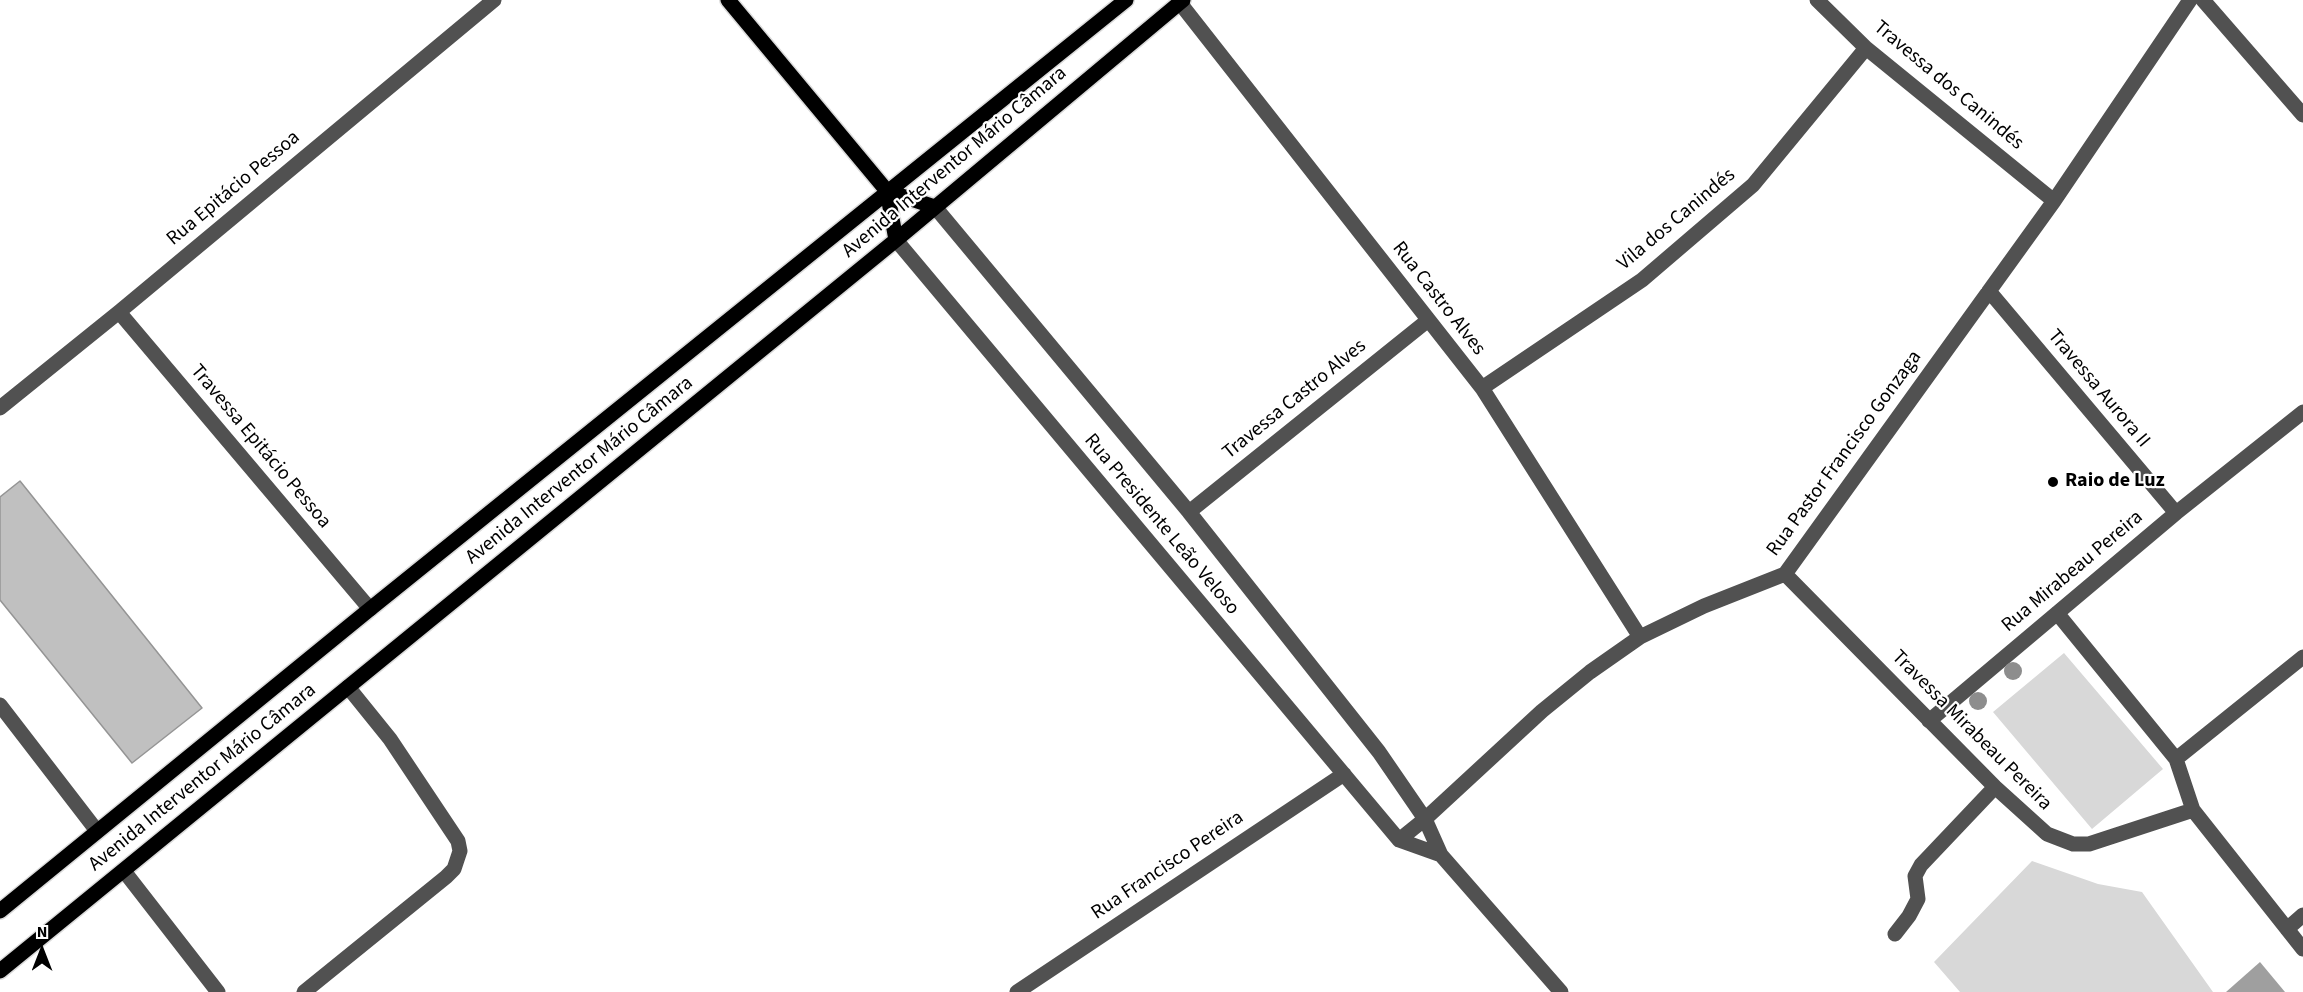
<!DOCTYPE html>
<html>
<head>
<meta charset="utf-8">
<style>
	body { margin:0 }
	#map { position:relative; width:2303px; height:992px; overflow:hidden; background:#fff; font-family:"Source Sans 3",sans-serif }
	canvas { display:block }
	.north { position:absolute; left:12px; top:920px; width:60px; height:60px; -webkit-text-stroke:4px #fff; paint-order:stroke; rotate:0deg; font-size:16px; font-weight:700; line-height:24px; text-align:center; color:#000 }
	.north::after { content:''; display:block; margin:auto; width:21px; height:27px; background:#000; clip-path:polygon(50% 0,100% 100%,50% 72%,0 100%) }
</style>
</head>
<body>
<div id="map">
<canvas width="2303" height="992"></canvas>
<div class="north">N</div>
</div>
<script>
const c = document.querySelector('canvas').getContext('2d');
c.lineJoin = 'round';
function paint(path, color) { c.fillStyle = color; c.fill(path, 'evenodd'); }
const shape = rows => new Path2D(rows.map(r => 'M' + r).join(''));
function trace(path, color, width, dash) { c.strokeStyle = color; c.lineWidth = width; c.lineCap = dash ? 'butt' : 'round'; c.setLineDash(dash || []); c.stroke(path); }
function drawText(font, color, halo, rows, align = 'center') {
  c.font = font + ' "Source Sans 3",sans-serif'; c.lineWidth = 4.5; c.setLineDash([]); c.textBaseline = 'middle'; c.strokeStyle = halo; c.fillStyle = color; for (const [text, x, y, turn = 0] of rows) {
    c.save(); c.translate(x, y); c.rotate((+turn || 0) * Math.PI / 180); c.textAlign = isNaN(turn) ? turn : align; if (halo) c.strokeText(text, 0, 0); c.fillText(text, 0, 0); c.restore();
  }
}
const green = shape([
	[2064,653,2163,769,2092,829,1993,712],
	[2032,861,2098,884,2142,892,2213,992,1960,992,1934,962]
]);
const water = shape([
	[2260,962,2285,992,2226,992]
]);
const building = shape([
	[20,481,202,708,132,763,0,600,0,497,20,481]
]);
const minor = shape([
	[1817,0,1866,48,2054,201],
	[2203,0,2303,115],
	[1180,3,1482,388,1640,637],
	[935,207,1189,512,1379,752,1425,819,1441,855,1561,992],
	[896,240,1399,840,1441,855],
	[1989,291,2176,513],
	[119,312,370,609],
	[1482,388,1642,280,1753,185,1866,48],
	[0,408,119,312,494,0],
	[1189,512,1427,321],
	[1785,574,1995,787,2047,834,2073,844,2089,844,2193,810],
	[2057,613,2176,759,2193,810,2303,949],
	[0,705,97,831],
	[1929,721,2176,513,2303,412],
	[2176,759,2303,657],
	[1399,840,1425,819,1542,711,1590,672,1640,637,1704,606,1785,574,2054,201,2190,0],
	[124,871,218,992],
	[2287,929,2303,915],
	[1895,934,1909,916,1918,899,1915,876,1921,865,1995,787],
	[304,992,446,877,454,869,460,851,458,841,390,739,348,687],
	[1017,992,1344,774]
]);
const major = shape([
	[728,0,887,191,896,240],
	[887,191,935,207],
	[0,911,370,609,1126,0],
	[0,971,896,240,1183,0]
]);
const trees = [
	[2013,671],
	[1978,701]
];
const markers = [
	[2053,482,6,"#000"]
];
const streetNames = [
	["Travessa dos Canindés",1948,86,40],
	["Avenida Interventor Mário Câmara",955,163,-40],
	["Rua Epitácio Pessoa",234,189,-40],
	["Vila dos Canindés",1677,220,-40],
	["Rua Castro Alves",1438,299,52],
	["Travessa Aurora II",2098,389,50],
	["Travessa Castro Alves",1295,400,-39],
	["Travessa Epitácio Pessoa",260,447,50],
	["Rua Pastor Francisco Gonzaga",1845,454,-54],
	["Avenida Interventor Mário Câmara",580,471,-39],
	["Rua Presidente Leão Veloso",1161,525,50],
	["Rua Mirabeau Pereira",2073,572,-40],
	["Travessa Mirabeau Pereira",1971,731,45],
	["Avenida Interventor Mário Câmara",203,778,-39],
	["Rua Francisco Pereira",1168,866,-34]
];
const poiNames = [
	["Raio de Luz",2065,482]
];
paint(green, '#d8d8d8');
paint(water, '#9f9f9f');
paint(building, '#c0c0c0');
trace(building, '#959595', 1.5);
trace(major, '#dbdbdb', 18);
trace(minor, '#515151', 15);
trace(major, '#000', 15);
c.fillStyle = '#8d8d8d';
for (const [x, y] of trees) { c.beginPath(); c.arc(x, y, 9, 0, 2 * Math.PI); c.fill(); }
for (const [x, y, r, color] of markers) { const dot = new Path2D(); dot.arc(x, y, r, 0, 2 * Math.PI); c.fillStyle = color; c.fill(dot); trace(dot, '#fff', 2); }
drawText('20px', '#000', '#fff', streetNames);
drawText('bold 20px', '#000', '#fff', poiNames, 'left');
</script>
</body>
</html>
